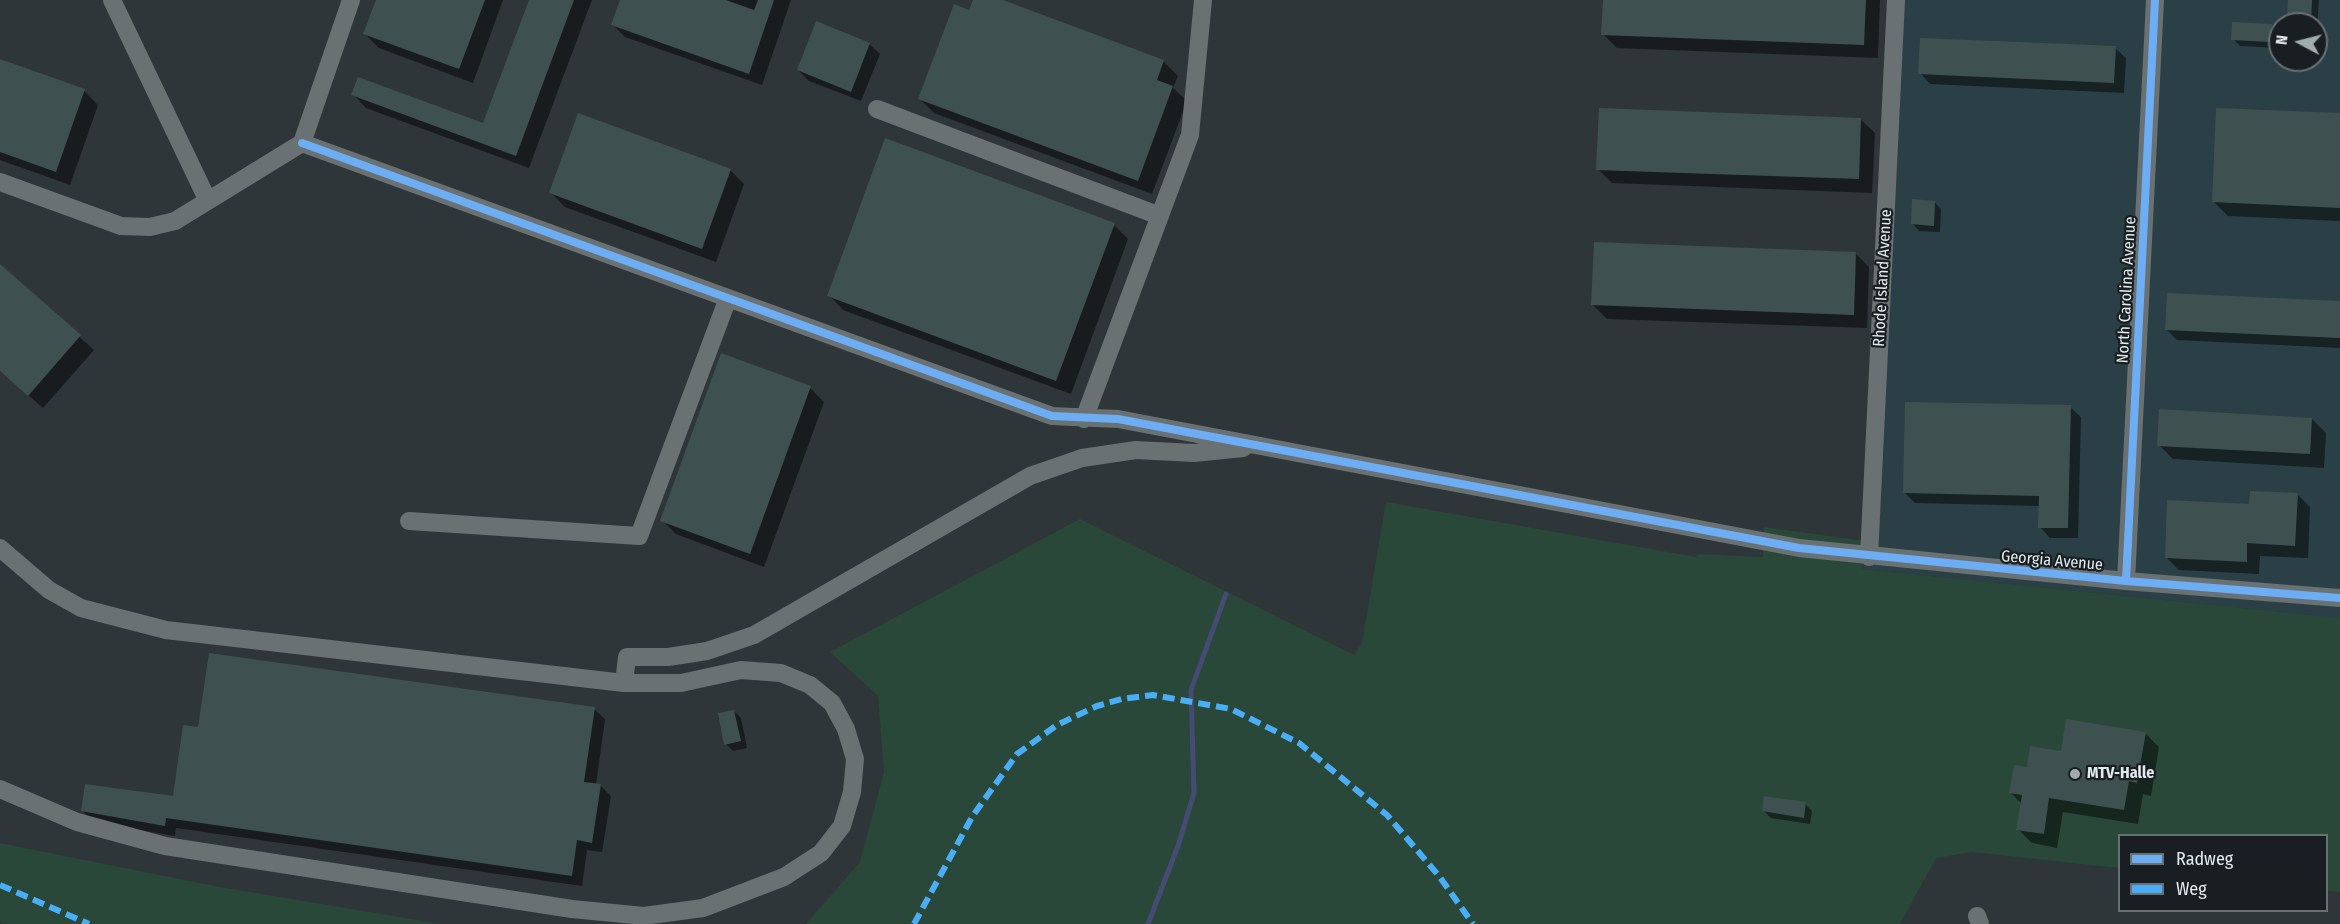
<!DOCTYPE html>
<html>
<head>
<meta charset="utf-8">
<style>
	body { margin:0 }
	#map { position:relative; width:2340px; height:924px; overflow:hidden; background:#2e3639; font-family:"Fira Sans Condensed",sans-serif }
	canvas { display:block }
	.legend { position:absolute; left:2118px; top:834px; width:210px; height:78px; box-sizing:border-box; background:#181e21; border:2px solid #687073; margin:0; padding:8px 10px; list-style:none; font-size:18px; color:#e1eaed }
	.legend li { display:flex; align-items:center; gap:12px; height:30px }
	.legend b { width:30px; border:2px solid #687073 }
	.north { position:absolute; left:2268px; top:12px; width:60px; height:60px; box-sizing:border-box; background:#181e21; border:2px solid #687073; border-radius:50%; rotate:277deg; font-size:16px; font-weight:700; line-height:24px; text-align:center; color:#e1eaed }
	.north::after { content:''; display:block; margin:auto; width:21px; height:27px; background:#a2abae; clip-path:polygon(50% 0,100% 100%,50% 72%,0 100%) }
</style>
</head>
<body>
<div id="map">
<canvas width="2340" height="924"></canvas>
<ul class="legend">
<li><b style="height:8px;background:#6dadf4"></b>Radweg</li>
<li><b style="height:8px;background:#49aef6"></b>Weg</li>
</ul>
<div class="north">N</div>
</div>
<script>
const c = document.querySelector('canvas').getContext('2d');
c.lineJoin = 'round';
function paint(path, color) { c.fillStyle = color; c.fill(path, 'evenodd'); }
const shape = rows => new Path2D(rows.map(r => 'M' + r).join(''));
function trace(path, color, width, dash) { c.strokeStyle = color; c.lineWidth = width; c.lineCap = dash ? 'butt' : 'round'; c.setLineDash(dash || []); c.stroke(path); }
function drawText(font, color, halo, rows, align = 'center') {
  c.font = font + ' "Fira Sans Condensed",sans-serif'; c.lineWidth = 4.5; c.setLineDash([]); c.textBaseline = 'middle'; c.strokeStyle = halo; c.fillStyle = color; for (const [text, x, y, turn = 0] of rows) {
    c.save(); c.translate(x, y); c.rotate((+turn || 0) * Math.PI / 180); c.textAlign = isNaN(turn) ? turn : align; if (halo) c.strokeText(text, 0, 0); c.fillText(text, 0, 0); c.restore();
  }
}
const built = shape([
	[1899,0,2340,0,2340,618,1862,569],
	[2280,24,2316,24,2316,60,2280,60]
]);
const green = shape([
	[1386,502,1696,557,1697,554,1763,557,1764,527,1864,541,1862,569,2340,618,2340,892,2327,891,2326,836,2120,836,2119,868,1972,852,1936,858,1900,924,806,924,860,862,884,772,878,696,830,652,1080,519,1354,655,1362,643],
	[0,843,220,887,441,924,6,924,0,922]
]);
const shadow = shape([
	[378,0,503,0,473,83,379,48,365,34],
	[531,0,592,0,529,168,366,108,353,94,484,125],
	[622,0,791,0,762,85,625,37,613,25],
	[974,0,999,0,1164,62,1178,76,1173,88,1187,101,1152,194,934,113,920,99],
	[1604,0,1880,0,1878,58,1617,48,1603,34],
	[2290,0,2319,0,2317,30,2316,24,2289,22],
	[2272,26,2278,33,2278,48,2240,46,2233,39],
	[869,44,880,54,861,101,809,81,798,70],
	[2115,48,2126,58,2124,93,1930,84,1920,73],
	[0,61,84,91,98,105,70,185,0,160],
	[2340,115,2340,221,2228,216,2214,202],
	[1860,119,1875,133,1872,193,1612,183,1598,169],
	[730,170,744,184,716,262,565,207,551,193],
	[1934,202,1941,209,1940,232,1919,231,1913,224],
	[1114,225,1128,239,1071,394,843,310,829,295],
	[1855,253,1869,267,1867,328,1607,319,1593,305],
	[0,266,94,350,43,408,0,371],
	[2340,302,2340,348,2177,340,2166,329],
	[810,388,824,402,764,567,676,534,662,520],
	[2070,407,2081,417,2078,538,2050,538,2040,527,2040,506,1915,503,1905,493],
	[2312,419,2326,433,2324,468,2173,459,2159,445],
	[2297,494,2310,507,2308,558,2260,556,2259,574,2179,570,2166,557,2251,506],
	[594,709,605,719,596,785,600,785,611,796,602,852,587,850,582,886,176,828,175,836,93,822,83,811,174,798,199,728],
	[734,711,741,718,747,748,733,751,726,744],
	[2145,733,2159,747,2151,796,2143,794,2138,824,2063,812,2057,848,2032,843,2018,829,2022,804,2011,793,2062,753],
	[1805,804,1812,811,1810,824,1771,818,1764,811]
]);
const stream = shape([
	[1148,924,1178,846,1194,793,1191,690,1226,594]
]);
const building = shape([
	[376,0,485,0,459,69,363,34],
	[529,0,574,0,516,156,351,95,358,77,483,123],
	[620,0,726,0,754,10,758,0,774,0,749,74,611,25],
	[973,0,1003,0,1164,60,1157,80,1173,86,1138,181,918,99,954,4,969,10],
	[1603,0,1866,0,1864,45,1601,35],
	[2288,0,2312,0,2311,24,2287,23],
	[816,21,870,43,851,92,797,70],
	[2232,22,2272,24,2271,42,2231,40],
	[1920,38,2116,46,2114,83,1918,74],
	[0,59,85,89,56,172,0,152],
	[1599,108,1861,118,1859,179,1596,170],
	[2216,108,2340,113,2340,208,2212,202],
	[578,113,731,169,702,249,549,193],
	[885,138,1115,223,1056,381,827,296],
	[1912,199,1935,201,1934,226,1911,224],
	[1594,242,1856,252,1854,315,1591,305],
	[0,264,81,335,28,396,0,371],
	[2167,293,2340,301,2340,338,2165,330],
	[721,353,811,386,750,554,660,521],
	[1905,402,2071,405,2068,528,2038,528,2039,496,1903,493],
	[2159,409,2312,418,2310,454,2157,446],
	[2250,491,2298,493,2295,546,2247,543,2247,562,2165,558,2167,500,2249,504],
	[209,653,595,707,584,782,601,784,592,843,577,840,572,876,166,818,165,826,81,811,85,784,173,796,183,725,198,727],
	[734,710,741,741,724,745,718,713],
	[2066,719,2146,732,2137,783,2129,781,2124,810,2049,798,2044,834,2016,830,2022,795,2009,793,2014,765,2027,767,2030,746,2061,751],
	[1764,796,1806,802,1804,818,1762,811]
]);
const minor = shape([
	[112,0,208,201],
	[877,109,1160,216],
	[302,143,1052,416,1118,419,1799,548,2126,581,2340,598],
	[0,182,121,226,150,227,175,221,302,143,351,0],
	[1084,419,1190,135,1203,0],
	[409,521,639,536,728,298],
	[0,548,49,590,81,608,166,630,624,683,681,683,741,670,781,673,810,685,832,703,846,729,855,759,852,792,842,826,821,853,784,877,703,908,644,916,572,909,165,846,77,822,0,789],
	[1869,557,1896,0],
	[2126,581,2155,0],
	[624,683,627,657,668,657,707,651,754,635,1030,476,1082,458,1136,450,1194,453,1243,448],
	[1977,916,1980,924]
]);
const quiet = shape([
	[0,885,89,924],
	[914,924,972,817,1017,754,1057,725,1097,706,1122,699,1153,695,1231,709,1299,743,1387,815,1439,876,1473,924]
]);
const cycleway = shape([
	[302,143,1052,416,1118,419,1799,548,2126,581,2340,598],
	[2126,581,2155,0]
]);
const markers = [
	[2075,774,6,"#a2abae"]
];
const streetNames = [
	["Rhode Island Avenue",1883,278,-87],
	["North Carolina Avenue",2127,290,-87],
	["Georgia Avenue",2052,561,5]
];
const poiNames = [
	["MTV-Halle",2087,774]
];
paint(built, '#2b4046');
paint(green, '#29483a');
paint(shadow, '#0007');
trace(stream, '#454b73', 5);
paint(building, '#3f5051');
trace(minor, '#6a7173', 18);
trace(quiet, '#49aef6', 6, [12, 6]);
trace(cycleway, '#6dadf4', 8);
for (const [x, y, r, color] of markers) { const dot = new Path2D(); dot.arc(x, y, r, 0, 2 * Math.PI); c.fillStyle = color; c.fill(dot); trace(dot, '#181e21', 2); }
drawText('16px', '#e1eaed', '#181e21', streetNames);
drawText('bold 16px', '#e1eaed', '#181e21', poiNames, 'left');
</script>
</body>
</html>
